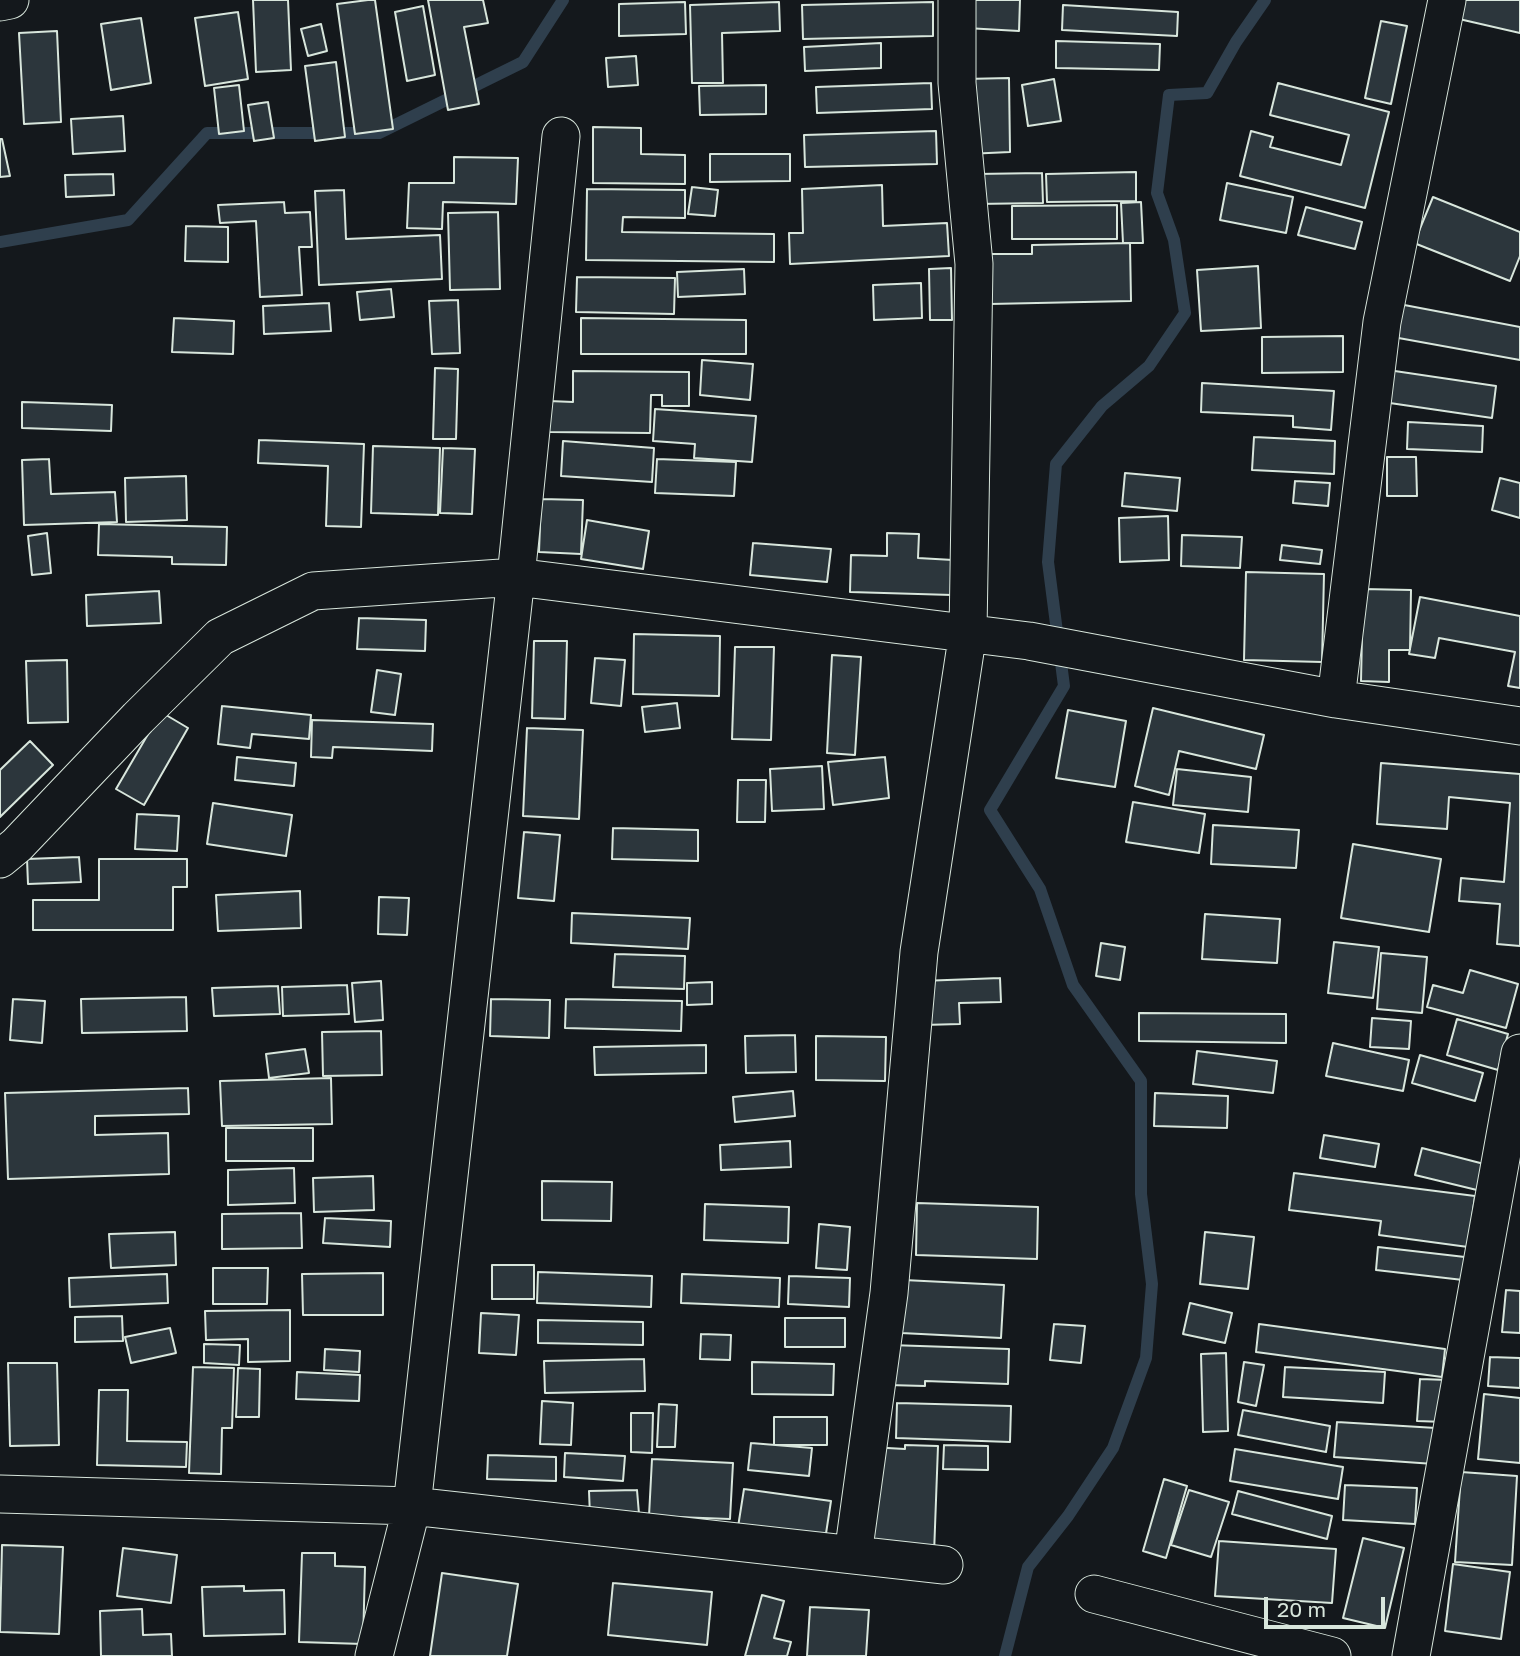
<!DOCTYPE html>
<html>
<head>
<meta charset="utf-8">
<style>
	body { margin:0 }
	#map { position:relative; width:1520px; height:1656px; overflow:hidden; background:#14181c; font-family:"Golos Text",sans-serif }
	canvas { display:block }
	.scale { position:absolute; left:1264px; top:1597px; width:121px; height:32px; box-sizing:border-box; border:4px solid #d8e6dc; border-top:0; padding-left:9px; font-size:21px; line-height:24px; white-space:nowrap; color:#d8e6dc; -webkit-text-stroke:5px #14181c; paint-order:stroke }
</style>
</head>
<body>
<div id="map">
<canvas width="1520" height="1656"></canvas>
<div class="scale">20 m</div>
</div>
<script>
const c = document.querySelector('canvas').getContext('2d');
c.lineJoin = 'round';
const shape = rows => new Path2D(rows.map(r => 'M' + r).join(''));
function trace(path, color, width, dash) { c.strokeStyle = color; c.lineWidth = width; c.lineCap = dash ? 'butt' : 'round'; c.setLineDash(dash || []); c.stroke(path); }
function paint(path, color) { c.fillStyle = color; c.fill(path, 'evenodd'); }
const stream = shape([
	[0,242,128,220,207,133,379,133,523,62,563,0],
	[1005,1656,1028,1567,1068,1516,1113,1448,1146,1358,1152,1284,1141,1194,1141,1081,1073,985,1040,889,990,810,1064,686,1048,562,1056,464,1102,406,1149,366,1185,313,1174,240,1157,193,1169,95,1207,93,1236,42,1265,0]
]);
const building = shape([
	[253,0,288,0,291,70,256,72,253,0],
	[368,0,375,0,393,129,355,134,337,4,368,0],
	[428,0,483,0,488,23,464,27,479,104,448,110,428,0],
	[968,0,1020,0,1019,31,966,28,968,0],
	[1450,0,1520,0,1520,33,1446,16,1450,0],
	[685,2,686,34,619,36,619,4,685,2],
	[779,2,780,31,722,33,723,83,692,83,690,5,779,2],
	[933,2,933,36,803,39,802,5,933,2],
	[1063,5,1178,12,1177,36,1062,30,1063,5],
	[423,6,435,75,407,81,395,12,423,6],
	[238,12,248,79,205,86,195,18,238,12],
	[141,18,151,83,111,90,101,24,141,18],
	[1381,21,1407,26,1391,104,1365,98,1381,21],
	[321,24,327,51,308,56,301,29,321,24],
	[57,31,61,122,24,124,19,33,57,31],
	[1056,41,1160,44,1159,70,1056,68,1056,41],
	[881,43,881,68,805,71,804,47,881,43],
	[636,56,638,85,608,87,606,58,636,56],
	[336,62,345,137,315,141,305,66,336,62],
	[1009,78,1010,152,967,154,965,79,1009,78],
	[1054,79,1061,121,1028,126,1022,85,1054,79],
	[931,83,932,109,817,113,816,87,931,83],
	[1278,83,1389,112,1365,208,1240,176,1251,131,1273,137,1270,147,1341,165,1349,135,1270,115,1278,83],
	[239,85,244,131,219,134,214,88,239,85],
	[766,85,766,114,700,115,699,86,766,85],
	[268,102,274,138,254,141,248,105,268,102],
	[123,116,125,151,73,154,71,119,123,116],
	[593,127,641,128,641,154,685,155,685,184,593,183,593,127],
	[936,131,937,164,805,167,804,135,936,131],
	[0,139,2,139,10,176,0,177,0,139],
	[710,154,790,154,790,181,710,182,710,154],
	[454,157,518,158,516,204,443,202,442,229,407,228,409,183,454,183,454,157],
	[1136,172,1136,201,1047,202,1046,174,1136,172],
	[1042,173,1043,203,976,204,976,174,1042,173],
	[113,174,114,195,66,197,65,175,113,174],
	[1227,183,1293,197,1286,233,1220,220,1227,183],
	[882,185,883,226,947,223,949,256,790,264,789,233,803,233,802,189,882,185],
	[692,187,718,190,715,216,688,214,692,187],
	[587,189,685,190,685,218,623,217,622,232,774,234,774,262,586,260,587,189],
	[344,190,346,239,440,235,442,279,319,285,315,191,344,190],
	[1433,197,1520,232,1520,256,1510,281,1414,243,1433,197],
	[284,202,285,213,310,212,312,247,299,247,302,295,260,297,256,221,220,223,218,205,284,202],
	[1141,202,1143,243,1123,243,1121,203,1141,202],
	[1117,205,1117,239,1012,239,1012,206,1117,205],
	[1306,207,1362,222,1355,249,1298,235,1306,207],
	[498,212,500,289,450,290,448,213,498,212],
	[186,226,228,227,228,262,185,261,186,226],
	[1130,243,1131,301,990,304,988,254,1032,254,1032,245,1130,243],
	[1258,266,1261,328,1201,331,1197,270,1258,266],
	[951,268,952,320,930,320,929,269,951,268],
	[744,269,745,294,678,297,677,272,744,269],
	[577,277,675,278,674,314,576,312,577,277],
	[921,283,922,318,874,320,873,285,921,283],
	[391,289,394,317,360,320,357,292,391,289],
	[458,300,460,353,432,354,429,301,458,300],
	[329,303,331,331,264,334,263,306,329,303],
	[1399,304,1520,327,1520,360,1393,337,1399,304],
	[174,318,234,321,233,354,172,352,174,318],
	[581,318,746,320,746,354,581,354,581,318],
	[1343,336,1343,372,1262,373,1262,337,1343,336],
	[702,360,753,364,750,400,700,395,702,360],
	[435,368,458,369,456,439,433,439,435,368],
	[1388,370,1496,386,1492,418,1383,402,1388,370],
	[573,371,689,372,689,406,662,406,662,395,651,395,650,433,549,432,549,401,573,402,573,371],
	[1202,383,1334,391,1331,430,1293,427,1293,416,1201,412,1202,383],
	[22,402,112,405,111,431,22,428,22,402],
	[655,409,756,416,752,462,694,458,695,444,653,441,655,409],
	[1408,422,1483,426,1482,452,1407,449,1408,422],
	[1254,437,1335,441,1334,474,1252,470,1254,437],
	[259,440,364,444,361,527,326,526,328,466,258,463,259,440],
	[563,441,654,448,652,482,561,476,563,441],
	[373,446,440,448,438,515,371,513,373,446],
	[443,448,475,449,472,514,440,513,443,448],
	[1387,457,1416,457,1417,496,1387,496,1387,457],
	[49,459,51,494,115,492,117,522,24,525,22,460,49,459],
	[657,459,736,462,734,496,655,493,657,459],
	[1125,473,1180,478,1177,511,1122,506,1125,473],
	[186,476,187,520,126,522,125,478,186,476],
	[1500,478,1520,483,1520,518,1492,510,1500,478],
	[1295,481,1330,483,1328,506,1293,503,1295,481],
	[541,499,583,500,581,554,539,552,541,499],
	[1168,516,1169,560,1120,562,1119,518,1168,516],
	[587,520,649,531,643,569,581,559,587,520],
	[99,524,227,527,226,565,172,564,172,557,98,555,99,524],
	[47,533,51,573,32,575,28,536,47,533],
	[887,533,919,534,918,558,953,560,952,595,850,592,851,555,887,556,887,533],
	[1182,535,1242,537,1240,568,1181,566,1182,535],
	[753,543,831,549,827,582,750,575,753,543],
	[1282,545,1322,550,1320,564,1280,560,1282,545],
	[1246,572,1324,574,1322,662,1244,660,1246,572],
	[1363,589,1411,590,1410,650,1389,650,1389,682,1361,681,1363,589],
	[159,591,161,623,87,626,86,595,159,591],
	[1420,597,1520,616,1520,688,1508,686,1515,652,1439,638,1435,658,1409,654,1420,597],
	[359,618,426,620,425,651,357,649,359,618],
	[634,634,720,636,719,696,633,694,634,634],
	[534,641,567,641,565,719,532,718,534,641],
	[735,647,774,647,771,740,732,739,735,647],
	[832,655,861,657,855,755,827,753,832,655],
	[595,658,625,660,621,706,591,703,595,658],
	[67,660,68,722,28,723,26,661,67,660],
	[377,670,401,674,395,715,371,712,377,670],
	[677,703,680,728,645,732,642,707,677,703],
	[222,706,311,715,309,739,252,734,250,748,218,744,222,706],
	[1153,708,1264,735,1256,769,1179,751,1169,795,1135,786,1153,708],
	[1068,710,1126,721,1115,787,1056,778,1068,710],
	[161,712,188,728,144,805,116,789,161,712],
	[312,720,433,724,432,751,333,747,332,758,311,757,312,720],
	[527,728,583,730,579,819,523,816,527,728],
	[30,741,53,765,0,817,0,770,30,741],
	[237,757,296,763,294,786,235,780,237,757],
	[885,757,889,798,833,805,828,762,885,757],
	[1381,763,1520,774,1520,946,1497,944,1500,904,1459,901,1461,878,1504,882,1510,803,1449,797,1447,829,1377,824,1381,763],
	[822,766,824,809,772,811,770,769,822,766],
	[1177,769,1251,777,1248,812,1173,805,1177,769],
	[738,780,766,780,765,822,737,822,738,780],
	[1133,802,1205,814,1199,853,1126,842,1133,802],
	[213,803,292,815,286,856,207,844,213,803],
	[137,814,179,816,177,851,135,849,137,814],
	[1213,825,1299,830,1296,868,1211,864,1213,825],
	[613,828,698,830,698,861,612,859,613,828],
	[524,832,560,835,554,901,518,898,524,832],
	[1353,844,1441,859,1429,932,1341,918,1353,844],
	[79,857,81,882,28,884,27,859,79,857],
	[99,859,187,859,187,887,173,887,173,930,33,930,33,900,99,900,99,859],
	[300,891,301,928,218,931,216,895,300,891],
	[379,897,409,898,407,935,378,934,379,897],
	[572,913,690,918,688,949,571,943,572,913],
	[1205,914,1280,919,1277,963,1202,959,1205,914],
	[1334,942,1379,947,1373,998,1328,993,1334,942],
	[1101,943,1125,947,1120,980,1096,976,1101,943],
	[1381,953,1427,957,1422,1013,1377,1009,1381,953],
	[615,954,685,956,684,989,613,987,615,954],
	[1470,970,1518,984,1506,1028,1427,1007,1433,985,1463,993,1470,970],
	[1000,978,1001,1002,959,1003,960,1024,923,1025,921,981,1000,978],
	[381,981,383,1020,355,1022,352,983,381,981],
	[712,982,712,1004,687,1005,687,983,712,982],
	[347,985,349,1014,283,1016,282,987,347,985],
	[278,986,280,1014,214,1016,212,988,278,986],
	[186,997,187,1031,82,1033,81,999,186,997],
	[13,999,45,1001,42,1043,10,1040,13,999],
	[491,999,550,1000,549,1038,490,1036,491,999],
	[566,999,682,1001,681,1031,565,1028,566,999],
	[1139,1013,1286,1014,1286,1043,1139,1041,1139,1013],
	[1372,1018,1411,1021,1409,1049,1370,1047,1372,1018],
	[1457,1019,1508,1034,1498,1070,1447,1055,1457,1019],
	[381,1031,382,1075,323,1076,322,1032,381,1031],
	[795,1035,796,1072,746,1073,745,1036,795,1035],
	[816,1036,886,1037,885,1081,816,1080,816,1036],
	[1333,1043,1409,1060,1403,1091,1326,1076,1333,1043],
	[706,1045,706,1073,595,1075,594,1047,706,1045],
	[305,1049,309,1073,269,1078,266,1054,305,1049],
	[1197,1051,1277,1061,1273,1093,1193,1084,1197,1051],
	[1420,1055,1483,1073,1475,1101,1412,1083,1420,1055],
	[331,1078,332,1124,222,1126,220,1081,331,1078],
	[188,1088,189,1114,95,1116,95,1135,168,1133,169,1174,8,1179,5,1093,188,1088],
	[793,1091,795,1116,735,1122,733,1097,793,1091],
	[1155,1093,1228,1096,1227,1128,1154,1126,1155,1093],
	[226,1128,313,1128,313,1161,226,1161,226,1128],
	[1324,1135,1379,1144,1375,1167,1320,1158,1324,1135],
	[790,1141,791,1167,721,1170,720,1145,790,1141],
	[1422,1148,1488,1165,1481,1191,1415,1175,1422,1148],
	[294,1168,295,1203,228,1205,228,1170,294,1168],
	[1294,1173,1475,1196,1468,1247,1379,1235,1381,1221,1289,1210,1294,1173],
	[373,1176,374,1210,314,1212,313,1178,373,1176],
	[542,1181,612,1182,611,1221,542,1220,542,1181],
	[917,1203,1038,1207,1037,1259,916,1255,917,1203],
	[705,1204,789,1207,788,1243,704,1240,705,1204],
	[301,1213,302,1248,222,1249,222,1214,301,1213],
	[325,1218,391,1221,390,1247,323,1243,325,1218],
	[819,1224,850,1227,847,1270,816,1268,819,1224],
	[175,1232,176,1265,111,1268,109,1234,175,1232],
	[1205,1232,1254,1237,1248,1289,1200,1284,1205,1232],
	[1378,1247,1465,1257,1463,1280,1376,1270,1378,1247],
	[492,1265,534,1265,534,1299,492,1299,492,1265],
	[213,1268,268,1268,267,1304,213,1304,213,1268],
	[538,1272,652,1276,651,1307,537,1303,538,1272],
	[383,1273,383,1315,303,1315,302,1274,383,1273],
	[167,1274,168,1303,70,1307,69,1278,167,1274],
	[682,1274,780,1278,779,1307,681,1303,682,1274],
	[789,1276,850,1278,849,1307,788,1304,789,1276],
	[904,1280,1004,1285,1001,1338,901,1333,904,1280],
	[1506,1290,1520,1291,1520,1333,1502,1332,1506,1290],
	[1190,1303,1232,1313,1225,1343,1183,1334,1190,1303],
	[290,1310,290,1361,248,1362,248,1339,206,1340,205,1311,290,1310],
	[481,1313,519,1315,516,1355,479,1353,481,1313],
	[122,1316,123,1341,75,1342,75,1317,122,1316],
	[785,1318,845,1318,845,1347,785,1347,785,1318],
	[538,1320,643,1322,643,1345,538,1343,538,1320],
	[1054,1324,1085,1326,1081,1363,1050,1360,1054,1324],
	[1259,1324,1445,1349,1442,1377,1256,1352,1259,1324],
	[170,1328,176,1353,131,1363,125,1337,170,1328],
	[701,1334,731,1335,730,1360,700,1359,701,1334],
	[204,1344,240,1345,239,1365,204,1363,204,1344],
	[890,1345,1009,1349,1008,1384,925,1381,925,1386,888,1385,890,1345],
	[325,1349,360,1351,359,1372,324,1370,325,1349],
	[1226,1353,1228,1431,1203,1432,1201,1354,1226,1353],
	[1490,1357,1520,1358,1520,1388,1488,1386,1490,1357],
	[644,1359,645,1391,545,1393,544,1361,644,1359],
	[752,1362,834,1364,833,1395,752,1394,752,1362],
	[1244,1362,1264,1365,1256,1406,1238,1402,1244,1362],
	[8,1363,57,1363,59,1445,10,1446,8,1363],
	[193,1367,234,1368,232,1428,222,1428,221,1474,189,1473,193,1367],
	[1285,1367,1385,1372,1383,1403,1283,1397,1285,1367],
	[238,1368,260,1369,259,1417,236,1417,238,1368],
	[297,1372,360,1375,359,1401,296,1399,297,1372],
	[1420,1379,1448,1380,1445,1422,1417,1421,1420,1379],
	[99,1390,128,1390,127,1441,187,1442,186,1467,97,1465,99,1390],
	[1484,1394,1520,1398,1520,1463,1478,1459,1484,1394],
	[542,1401,573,1403,571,1445,540,1444,542,1401],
	[897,1403,1011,1406,1010,1442,896,1438,897,1403],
	[659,1404,677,1405,675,1447,657,1447,659,1404],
	[1243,1410,1330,1426,1326,1452,1238,1435,1243,1410],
	[631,1413,653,1413,652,1453,631,1452,631,1413],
	[774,1417,827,1417,827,1445,774,1445,774,1417],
	[1337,1422,1436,1428,1434,1464,1334,1457,1337,1422],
	[751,1443,812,1448,809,1476,748,1470,751,1443],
	[905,1445,938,1446,934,1554,867,1551,870,1447,905,1449,905,1445],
	[944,1445,988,1446,988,1470,943,1469,944,1445],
	[1235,1449,1343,1467,1338,1499,1230,1481,1235,1449],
	[565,1453,625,1456,623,1481,564,1477,565,1453],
	[488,1455,556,1457,556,1481,487,1479,488,1455],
	[652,1459,733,1463,730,1519,649,1516,652,1459],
	[1461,1472,1517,1476,1512,1565,1455,1562,1461,1472],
	[1164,1479,1187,1486,1166,1558,1143,1551,1164,1479],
	[1345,1485,1417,1488,1415,1524,1343,1520,1345,1485],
	[744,1489,831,1501,825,1540,738,1527,744,1489],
	[637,1490,639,1514,590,1516,589,1491,637,1490],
	[1189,1490,1229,1502,1211,1557,1171,1545,1189,1490],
	[1238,1491,1332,1516,1327,1539,1232,1514,1238,1491],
	[1363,1538,1404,1548,1385,1628,1343,1618,1363,1538],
	[1219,1541,1336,1549,1332,1603,1215,1596,1219,1541],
	[2,1545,63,1547,59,1634,0,1632,2,1545],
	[123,1548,177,1555,171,1603,117,1596,123,1548],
	[302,1553,335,1553,335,1566,365,1567,363,1644,299,1642,302,1553],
	[1453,1564,1510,1572,1501,1639,1445,1631,1453,1564],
	[442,1573,518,1584,507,1656,430,1656,442,1573],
	[613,1583,712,1592,707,1645,608,1635,613,1583],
	[244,1586,244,1591,284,1590,285,1634,204,1636,202,1587,244,1586],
	[762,1595,784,1601,774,1638,791,1642,787,1656,745,1656,762,1595],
	[810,1607,869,1610,866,1656,807,1656,810,1607],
	[142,1609,143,1635,171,1634,172,1656,101,1656,100,1611,142,1609]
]);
const street = shape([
	[0,2,10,0],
	[1336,699,1382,322,1447,0],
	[0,859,17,845,138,718,220,637,313,591,516,577,1029,641,1336,699,1520,726],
	[0,1494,412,1506,944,1565],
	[853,1555,889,1293,919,952,968,632,974,264,957,83,957,0],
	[1094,1594,1332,1656],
	[374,1656,412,1506,516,577,561,136],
	[1411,1656,1520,1053]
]);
trace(stream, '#2f3f4d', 12);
paint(building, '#2c363c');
trace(building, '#d8e6dc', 2);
trace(street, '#d8e6dc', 39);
trace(street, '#14181c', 37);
</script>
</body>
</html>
